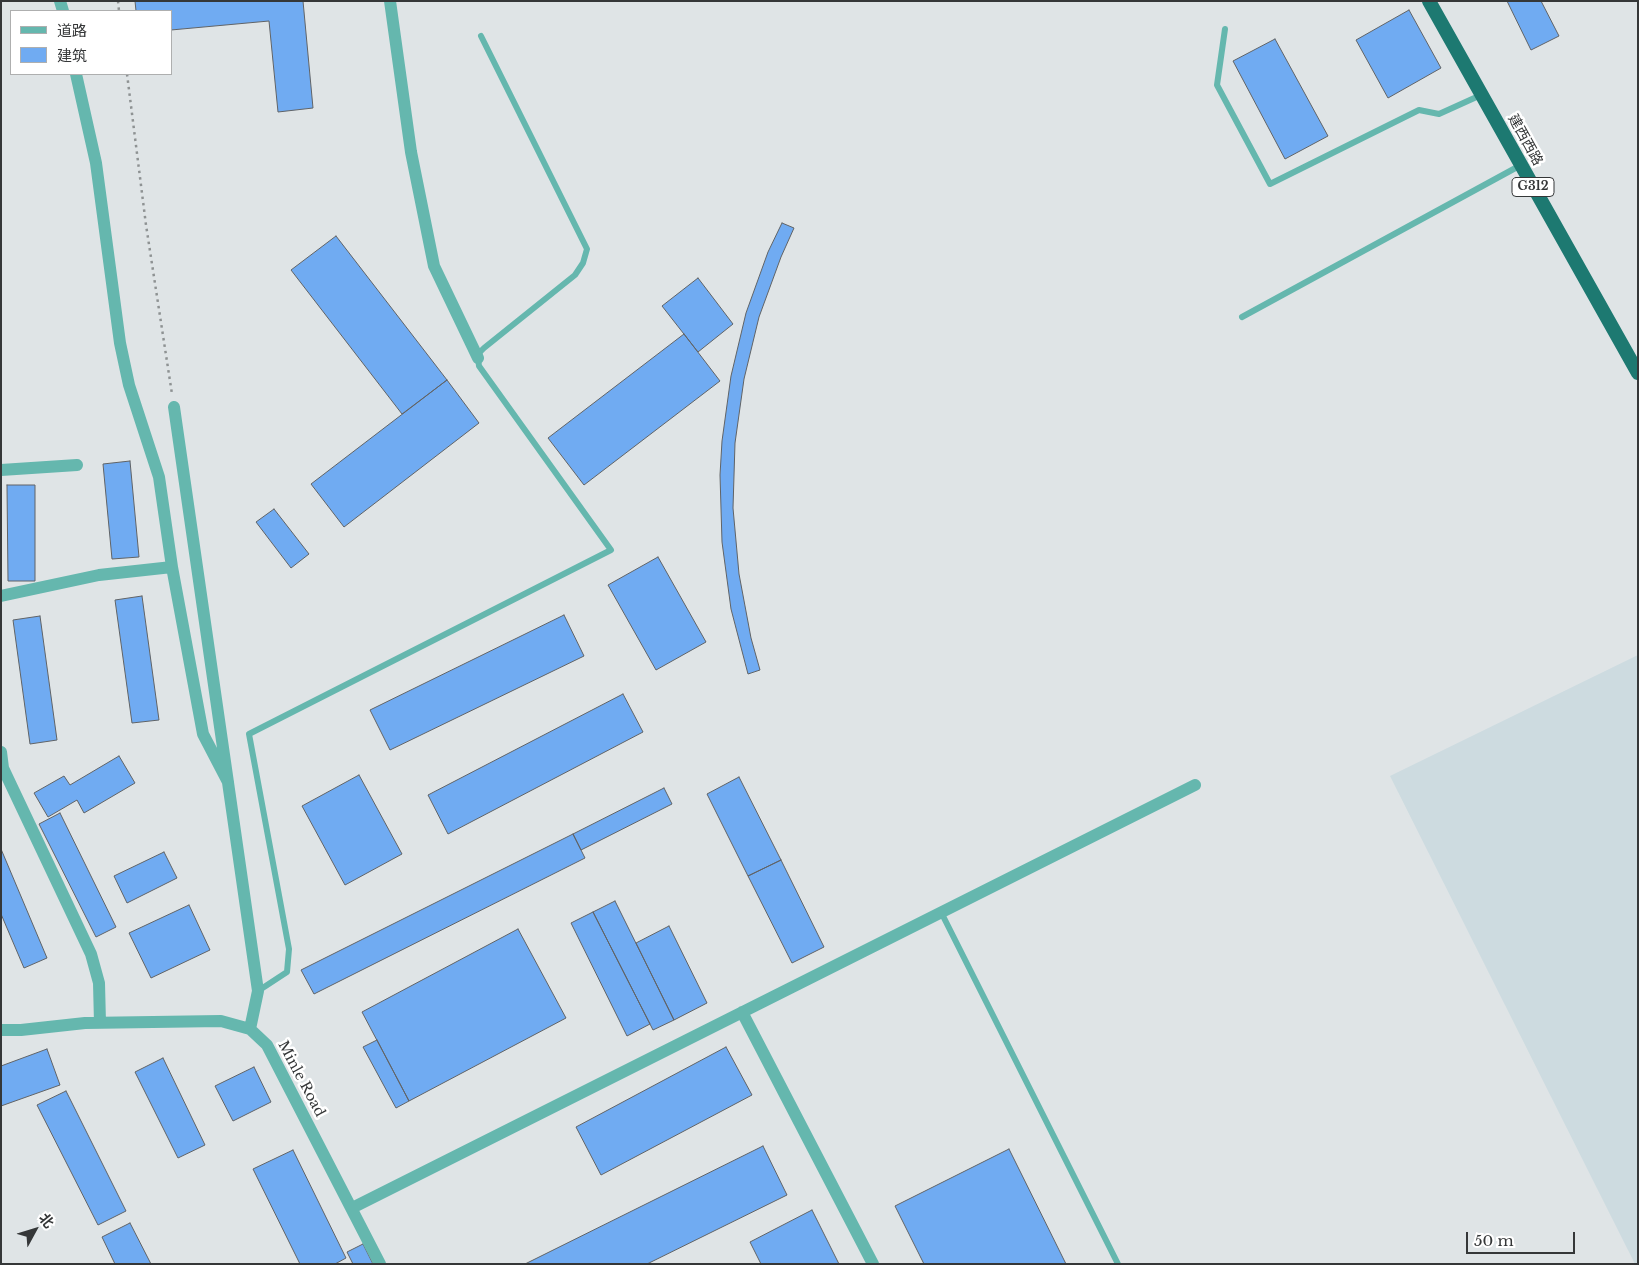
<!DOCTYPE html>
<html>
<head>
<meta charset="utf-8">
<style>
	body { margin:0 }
	#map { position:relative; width:1639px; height:1265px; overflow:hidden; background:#dfe4e6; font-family:"Libre Baskerville","Noto Sans SC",serif }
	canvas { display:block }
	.frame { position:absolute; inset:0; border:2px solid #353738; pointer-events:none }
	.legend { position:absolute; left:10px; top:10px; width:162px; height:65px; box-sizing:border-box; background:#fff; border:1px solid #aeafaf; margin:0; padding:6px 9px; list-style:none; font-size:15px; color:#353738 }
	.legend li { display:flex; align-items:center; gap:10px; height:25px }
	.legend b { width:25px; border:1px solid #aeafaf }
	.north { position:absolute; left:10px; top:1205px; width:50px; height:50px; -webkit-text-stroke:4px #fff; paint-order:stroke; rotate:51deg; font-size:14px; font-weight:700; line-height:20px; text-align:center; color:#353738 }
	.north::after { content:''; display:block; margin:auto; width:18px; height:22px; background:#353738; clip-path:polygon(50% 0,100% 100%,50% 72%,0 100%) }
	.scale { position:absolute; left:1466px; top:1232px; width:109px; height:22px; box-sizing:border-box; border:2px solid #353738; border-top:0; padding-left:6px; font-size:15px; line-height:18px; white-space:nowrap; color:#353738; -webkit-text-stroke:4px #fff; paint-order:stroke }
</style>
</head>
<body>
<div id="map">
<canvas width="1639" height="1265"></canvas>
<div class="frame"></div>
<ul class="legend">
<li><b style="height:6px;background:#65b7ae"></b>道路</li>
<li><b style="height:14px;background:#70abf2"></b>建筑</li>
</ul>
<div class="north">北</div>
<div class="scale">50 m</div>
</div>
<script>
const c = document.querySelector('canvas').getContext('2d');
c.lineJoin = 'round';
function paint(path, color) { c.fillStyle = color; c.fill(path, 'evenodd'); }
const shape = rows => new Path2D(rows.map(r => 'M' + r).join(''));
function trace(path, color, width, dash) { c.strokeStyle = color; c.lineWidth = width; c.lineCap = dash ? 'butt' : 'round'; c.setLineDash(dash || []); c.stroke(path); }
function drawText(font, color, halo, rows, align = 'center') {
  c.font = font + ' "Libre Baskerville","Noto Sans SC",serif'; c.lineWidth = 5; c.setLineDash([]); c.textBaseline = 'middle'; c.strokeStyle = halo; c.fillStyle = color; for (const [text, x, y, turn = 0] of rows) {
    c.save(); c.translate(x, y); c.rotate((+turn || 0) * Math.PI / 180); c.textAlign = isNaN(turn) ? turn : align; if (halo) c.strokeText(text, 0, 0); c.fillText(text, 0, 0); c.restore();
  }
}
const built = shape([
	[1638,655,1638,1264,1635,1264,1390,776]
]);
const building = shape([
	[135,1,303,1,313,108,278,112,269,21,171,30,171,11,136,11,135,1],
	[1507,1,1541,1,1559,36,1531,50,1507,1],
	[1409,10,1441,68,1388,98,1356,40,1409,10],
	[1275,39,1328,136,1285,159,1233,61,1275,39],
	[782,223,794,228,781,257,759,317,744,379,735,443,733,508,739,574,751,638,760,670,748,674,731,609,722,542,720,475,722,441,731,376,746,313,768,252,782,223],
	[336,236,447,380,402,414,291,270,336,236],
	[698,278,733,324,698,352,662,306,698,278],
	[684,334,720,381,584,485,548,438,684,334],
	[447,380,479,423,344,527,311,484,447,380],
	[130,461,139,557,112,559,103,464,130,461],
	[7,485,35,485,35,581,8,581,7,485],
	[274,509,309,554,291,568,256,522,274,509],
	[658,557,706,642,656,670,608,585,658,557],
	[142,596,159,720,132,723,115,600,142,596],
	[564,615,584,656,390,750,370,710,564,615],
	[40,616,57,740,30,744,13,620,40,616],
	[623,694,643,732,448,834,428,795,623,694],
	[119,756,135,783,84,813,77,800,48,817,34,793,64,776,70,785,119,756],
	[359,775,402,854,345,885,302,806,359,775],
	[739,777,781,860,748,876,707,794,739,777],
	[664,788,672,804,581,850,573,834,664,788],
	[60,813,116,927,96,937,39,824,60,813],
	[573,834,585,858,314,994,301,970,573,834],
	[1,849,47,958,24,968,1,914,1,849],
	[164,852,177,878,127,903,114,876,164,852],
	[781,860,824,947,792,963,748,876,781,860],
	[615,901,674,1020,653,1030,593,912,615,901],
	[189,905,210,950,151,978,129,933,189,905],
	[593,912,650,1024,627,1036,571,923,593,912],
	[669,926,707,1003,674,1020,636,943,669,926],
	[518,929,566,1018,409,1101,362,1012,518,929],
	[377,1040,409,1101,396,1108,363,1047,377,1040],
	[726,1047,752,1095,601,1175,576,1127,726,1047],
	[47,1049,60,1085,1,1106,1,1066,47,1049],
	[163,1058,205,1145,178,1158,135,1072,163,1058],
	[254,1067,271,1102,233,1121,215,1086,254,1067],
	[66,1091,126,1211,98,1225,37,1105,66,1091],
	[763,1146,787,1195,647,1264,525,1264,763,1146],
	[1009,1149,1066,1264,924,1264,895,1206,1009,1149],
	[293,1150,346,1258,335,1264,300,1264,253,1169,293,1150],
	[812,1210,839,1264,761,1264,750,1242,812,1210],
	[130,1223,151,1264,115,1264,102,1237,130,1223],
	[363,1244,373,1264,353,1264,347,1252,363,1244]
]);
const path = shape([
	[118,1,119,11],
	[127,74,146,225,172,394]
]);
const service = shape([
	[1225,29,1217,85,1270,184,1419,110,1439,114,1481,95],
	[1242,317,1521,165],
	[941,912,1118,1264],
	[258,991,287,972,289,949,249,734,611,550,479,366,478,358,480,352,484,348,575,275,583,263,587,249,481,36]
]);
const minor = shape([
	[60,1,63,11],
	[390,1,411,152,434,266,478,358],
	[76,74,96,163,120,343,129,385,159,477,172,567,203,734,228,782],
	[174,407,258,991,250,1029],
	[1,470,77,465],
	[1,596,99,575,172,567],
	[1,752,3,768,91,954,99,983,100,1023],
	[742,1012,873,1264],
	[1,1030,21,1030,85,1023,221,1021,250,1029,267,1045,380,1264],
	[352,1208,1195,785]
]);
const trunk = shape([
	[1429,1,1638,373]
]);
const shields = [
	[1533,187,42]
];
const shieldNames = [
	["G312",1533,187]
];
const streetNames = [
	["建西西路",1525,140,61],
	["Minle Road",301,1079,62]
];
paint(built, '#cddbe0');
paint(building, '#70abf2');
trace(building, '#606366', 1);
trace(path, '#8e9293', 2.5, [2.5, 4]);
trace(service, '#65b7ae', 6);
trace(minor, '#65b7ae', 12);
trace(trunk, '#1d7971', 14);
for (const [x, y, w] of shields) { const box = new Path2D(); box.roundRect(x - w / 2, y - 9.5, w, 19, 4); c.fillStyle = '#fff'; c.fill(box); trace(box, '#353738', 1); }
drawText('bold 12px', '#353738', null, shieldNames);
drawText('14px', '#353738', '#fff', streetNames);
</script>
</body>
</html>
